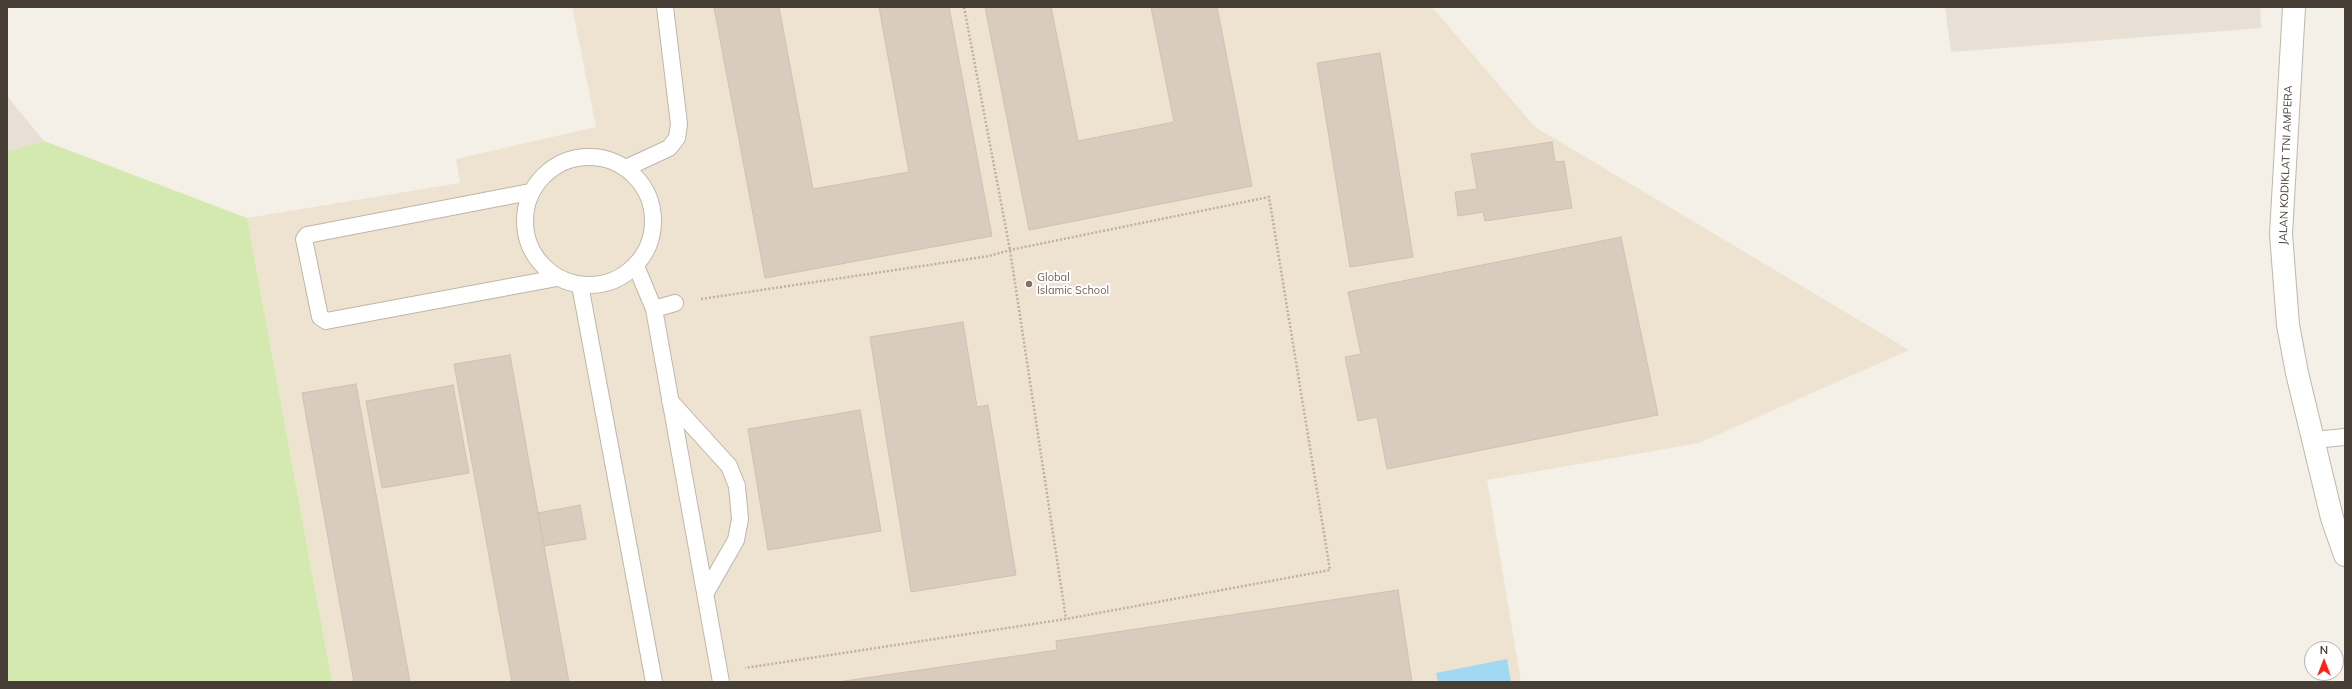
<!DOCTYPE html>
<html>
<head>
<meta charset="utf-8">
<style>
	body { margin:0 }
	#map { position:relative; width:2352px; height:689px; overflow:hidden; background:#f4efe7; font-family:Mulish,sans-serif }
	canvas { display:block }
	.frame { position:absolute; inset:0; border:8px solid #473f36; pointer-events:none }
	.north { position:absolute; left:2304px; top:641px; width:40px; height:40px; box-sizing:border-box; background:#fff; border:1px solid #b5b2af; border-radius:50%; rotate:0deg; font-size:11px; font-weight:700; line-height:16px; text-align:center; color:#473f36 }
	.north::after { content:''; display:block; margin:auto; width:14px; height:18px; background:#ff2113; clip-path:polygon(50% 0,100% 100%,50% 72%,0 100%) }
</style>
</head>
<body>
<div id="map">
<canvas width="2352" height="689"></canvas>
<div class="frame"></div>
<div class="north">N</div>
</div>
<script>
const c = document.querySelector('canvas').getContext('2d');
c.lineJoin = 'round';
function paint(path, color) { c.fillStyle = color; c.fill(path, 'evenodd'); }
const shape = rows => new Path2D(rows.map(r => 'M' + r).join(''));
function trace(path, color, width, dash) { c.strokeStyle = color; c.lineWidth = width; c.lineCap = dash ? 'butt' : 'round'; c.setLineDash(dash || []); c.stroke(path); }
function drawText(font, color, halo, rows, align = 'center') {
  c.font = font + ' Mulish,sans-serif'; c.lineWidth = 4; c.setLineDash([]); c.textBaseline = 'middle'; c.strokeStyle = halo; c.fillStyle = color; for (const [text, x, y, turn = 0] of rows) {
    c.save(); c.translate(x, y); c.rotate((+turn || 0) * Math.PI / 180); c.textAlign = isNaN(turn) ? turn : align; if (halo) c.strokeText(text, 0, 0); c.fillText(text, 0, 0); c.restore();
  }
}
const residential = shape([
	[1945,7,2260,7,2261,28,1951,52],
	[7,96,44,141,7,151]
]);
const education = shape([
	[572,7,1432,7,1535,127,1909,350,1699,443,1487,480,1521,682,332,682,247,218,460,183,456,159,596,127]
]);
const green = shape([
	[44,141,247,218,332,682,7,682,7,151]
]);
const water = shape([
	[1507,659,1511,682,1438,682,1436,673]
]);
const building = shape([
	[714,7,779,7,813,189,909,172,879,7,949,7,992,236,765,278,714,7],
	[985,7,1051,7,1078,141,1174,122,1151,7,1217,7,1252,186,1029,230,985,7],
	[1380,53,1413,257,1350,267,1317,63,1380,53],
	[1552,142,1555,162,1564,161,1572,208,1485,221,1483,212,1458,216,1455,192,1477,189,1471,154,1552,142],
	[1621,237,1658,415,1387,469,1377,417,1358,421,1345,357,1361,354,1348,292,1621,237],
	[963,322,977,407,988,405,1016,575,911,592,870,337,963,322],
	[510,355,544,546,569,682,512,682,454,364,510,355],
	[356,384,410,682,354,682,302,393,356,384],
	[453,385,469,473,382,488,366,401,453,385],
	[860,410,881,531,768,550,748,429,860,410],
	[580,505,586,539,544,546,538,513,580,505],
	[1398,590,1412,682,838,682,1057,650,1056,641,1398,590]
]);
const path = shape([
	[964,7,1010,250,1066,619],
	[701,299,989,256,1010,250,1269,197,1330,570,1066,619,745,668]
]);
const service = shape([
	'525 221a64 64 0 1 1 128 0a64 64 0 1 1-128 0Z',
	[626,168,669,148,677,138,679,124,665,7],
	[530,192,307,235,304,239,320,317,326,321,557,278],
	[636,266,654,309,721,682],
	[580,285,654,682],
	[654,309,675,303],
	[670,401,729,466,737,486,740,519,736,540,705,594],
	[2313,440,2345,437]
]);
const minor = shape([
	[2294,7,2281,234,2288,325,2297,373,2332,518,2345,555]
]);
const markers = [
	[1029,284,4,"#8d6e63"]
];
const streetNames = [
	["JALAN KODIKLAT TNI AMPERA",2286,165,-88]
];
const educationNames = [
	["Global",1037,278],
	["Islamic School",1037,291]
];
paint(residential, '#e8e0d5');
paint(education, '#ede3d0');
paint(green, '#d4e9af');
paint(water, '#a2d9f2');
paint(building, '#d9ccbf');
trace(building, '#d1c1af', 1);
trace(service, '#c0b6a9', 18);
trace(minor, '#c0b6a9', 24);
trace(path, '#c2b09a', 2.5, [2, 2]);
trace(service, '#fff', 16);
trace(minor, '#fff', 22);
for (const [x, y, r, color] of markers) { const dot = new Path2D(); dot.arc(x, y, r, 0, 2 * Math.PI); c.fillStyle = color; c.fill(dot); trace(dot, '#fff', 1.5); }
drawText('11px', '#473f36', '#fff', streetNames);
drawText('11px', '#785e54', '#fff', educationNames, 'left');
</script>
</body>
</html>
